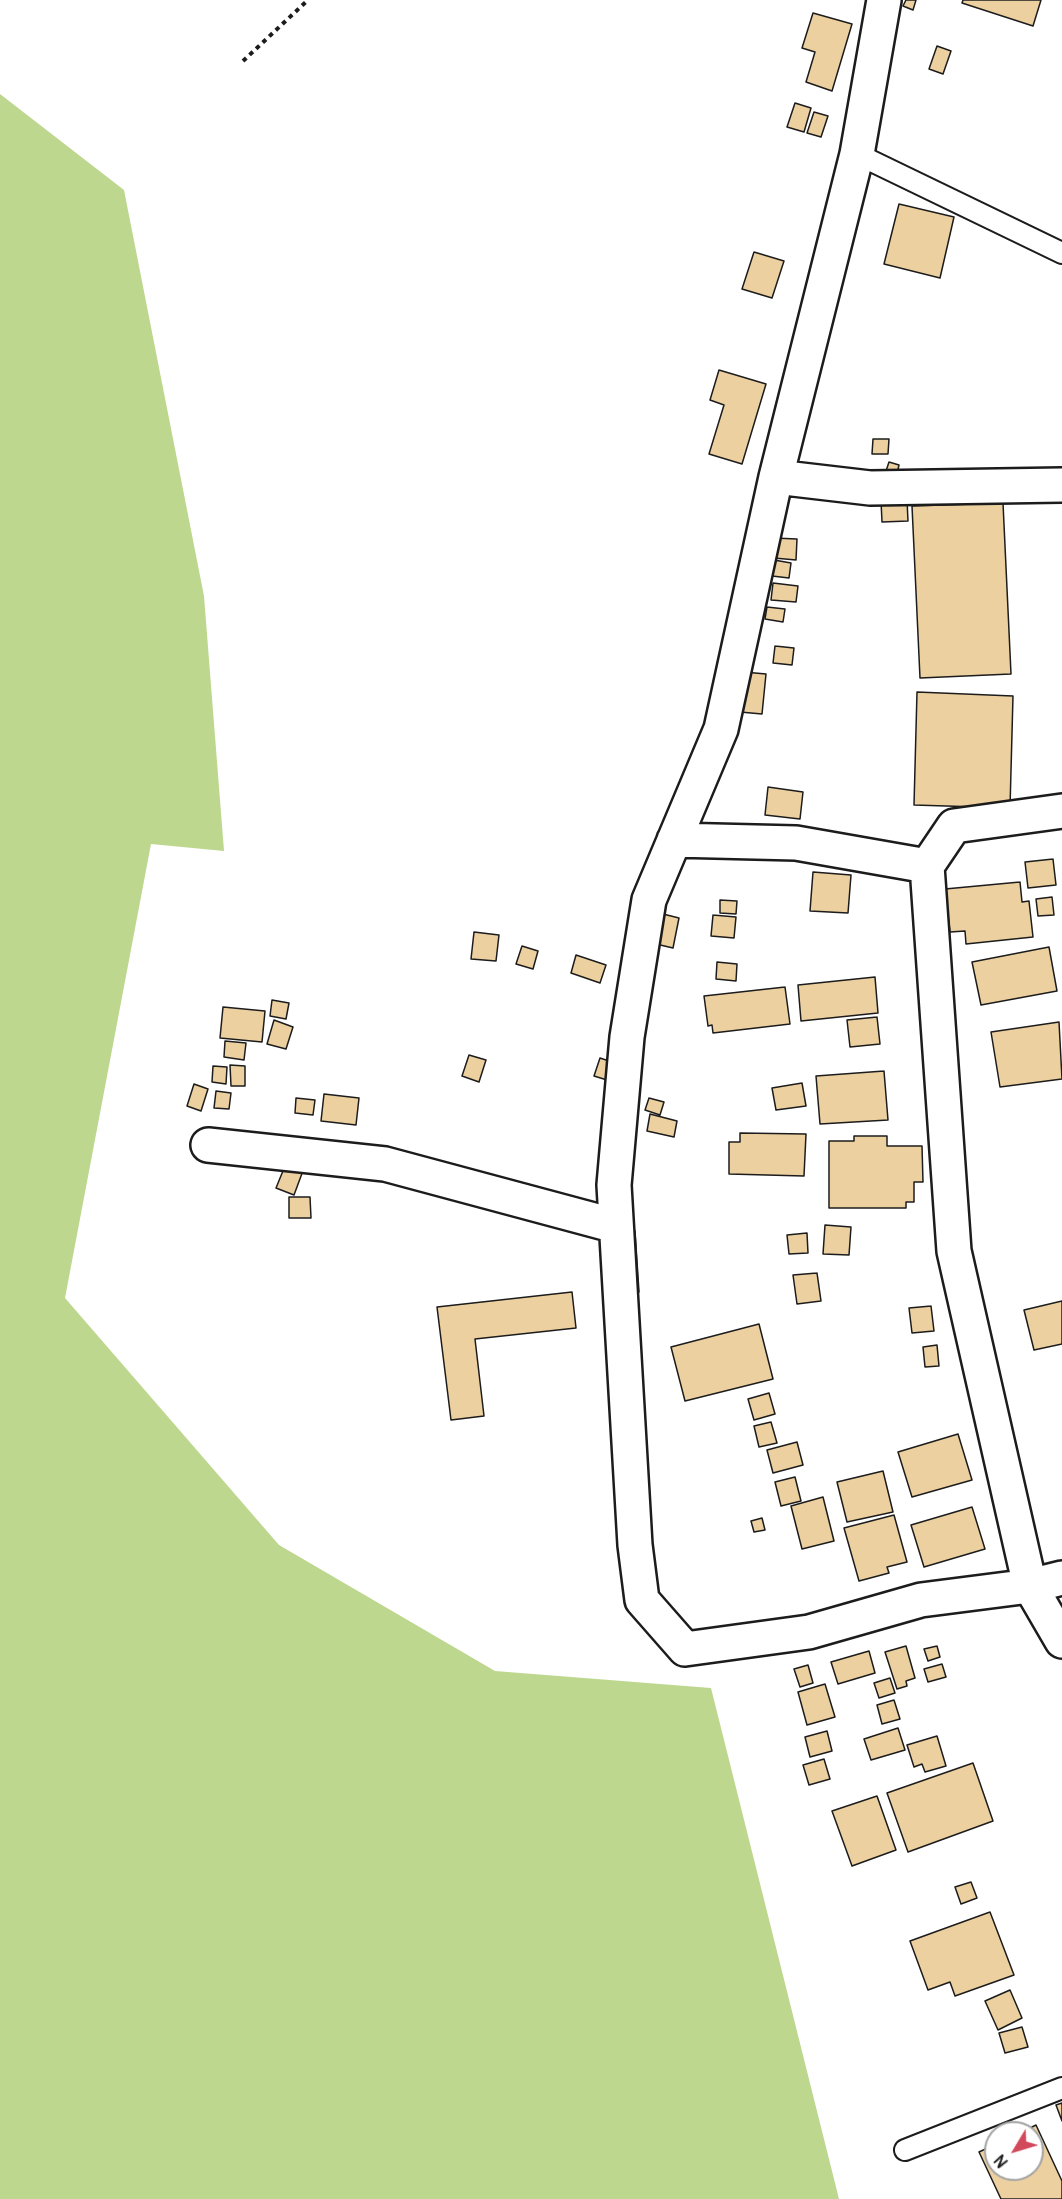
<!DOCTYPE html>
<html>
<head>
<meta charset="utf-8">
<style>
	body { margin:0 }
	#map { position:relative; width:1062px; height:2199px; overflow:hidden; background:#fff; font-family:Pangolin,sans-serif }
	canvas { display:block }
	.north { position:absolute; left:984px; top:2121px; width:60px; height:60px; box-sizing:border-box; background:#fff; border:2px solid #a4a4a4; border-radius:50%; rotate:232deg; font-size:16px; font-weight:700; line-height:24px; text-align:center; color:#1c1c1c }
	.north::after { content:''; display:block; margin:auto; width:21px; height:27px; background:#d1495b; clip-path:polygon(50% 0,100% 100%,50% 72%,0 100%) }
</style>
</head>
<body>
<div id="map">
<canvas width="1062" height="2199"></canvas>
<div class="north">N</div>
</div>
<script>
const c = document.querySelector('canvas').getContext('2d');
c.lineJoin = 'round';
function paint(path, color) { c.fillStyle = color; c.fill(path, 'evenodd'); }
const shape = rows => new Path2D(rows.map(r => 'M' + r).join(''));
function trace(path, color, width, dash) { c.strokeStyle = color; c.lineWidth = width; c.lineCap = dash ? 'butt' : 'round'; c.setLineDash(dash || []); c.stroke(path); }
const green = shape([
	[0,94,124,190,204,596,224,851,151,844,65,1298,279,1545,495,1671,711,1688,839,2199,0,2199]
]);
const building = shape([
	[906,0,916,0,913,10,903,6,906,0],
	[963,0,1041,0,1033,26,962,3,963,0],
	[813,13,852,24,832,91,806,82,815,52,802,48,813,13],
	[937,46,951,51,943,74,929,69,937,46],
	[795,103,811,108,804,132,787,127,795,103],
	[814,112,828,116,821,137,807,133,814,112],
	[899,204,954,217,940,278,884,264,899,204],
	[754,252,784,261,772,298,742,289,754,252],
	[719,370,766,384,742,464,709,454,724,405,710,400,719,370],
	[873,439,889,439,888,454,872,454,873,439],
	[889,462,899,465,897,474,886,471,889,462],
	[907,500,908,521,882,522,881,501,907,500],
	[1003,503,1011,674,920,678,912,506,1003,503],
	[774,538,797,539,796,560,774,558,774,538],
	[774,560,791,563,789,578,772,576,774,560],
	[773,583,798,586,796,602,771,600,773,583],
	[767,607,785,609,783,622,765,619,767,607],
	[775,646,794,648,792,665,773,663,775,646],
	[744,672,766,674,762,714,740,712,744,672],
	[917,692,1013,696,1010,808,914,805,917,692],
	[768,787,803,792,800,819,765,815,768,787],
	[1053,859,1056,885,1028,888,1025,862,1053,859],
	[813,872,851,875,848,913,810,911,813,872],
	[1020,882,1022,902,1029,901,1033,937,966,944,965,931,950,932,945,889,1020,882],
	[1052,897,1054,915,1038,916,1036,899,1052,897],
	[720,900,737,901,736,914,720,913,720,900],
	[663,914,679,918,673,948,656,944,663,914],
	[713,915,736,917,734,938,711,936,713,915],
	[474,932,499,935,496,961,471,959,474,932],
	[522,946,538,951,533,969,516,964,522,946],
	[1049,947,1057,991,981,1005,972,962,1049,947],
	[576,955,606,965,600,983,571,973,576,955],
	[717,962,737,964,736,981,716,979,717,962],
	[875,977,878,1013,801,1021,798,985,875,977],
	[785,987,790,1024,713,1033,712,1025,708,1026,704,996,785,987],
	[272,1000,289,1003,286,1019,270,1016,272,1000],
	[223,1007,265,1011,262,1042,220,1038,223,1007],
	[877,1017,880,1044,850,1047,847,1020,877,1017],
	[274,1020,293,1027,286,1049,267,1044,274,1020],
	[1059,1022,1062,1079,1000,1087,991,1032,1059,1022],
	[225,1041,246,1043,244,1060,224,1057,225,1041],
	[469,1055,486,1060,479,1082,462,1076,469,1055],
	[600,1058,612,1062,607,1080,594,1076,600,1058],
	[230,1065,245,1066,245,1086,231,1086,230,1065],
	[213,1066,227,1067,226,1084,212,1082,213,1066],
	[884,1071,888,1120,820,1124,816,1076,884,1071],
	[802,1083,806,1106,776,1110,772,1088,802,1083],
	[194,1084,208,1089,201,1111,187,1106,194,1084],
	[216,1091,231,1093,229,1109,214,1108,216,1091],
	[324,1094,359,1098,356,1125,321,1121,324,1094],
	[296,1098,315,1100,313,1115,295,1113,296,1098],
	[649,1098,664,1102,660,1115,645,1110,649,1098],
	[650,1114,677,1121,674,1137,647,1131,650,1114],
	[740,1133,806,1134,804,1176,729,1174,729,1142,740,1142,740,1133],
	[854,1136,887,1136,887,1146,922,1146,923,1182,914,1182,914,1202,906,1202,906,1208,829,1208,829,1141,854,1141,854,1136],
	[287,1161,304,1168,294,1195,276,1188,287,1161],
	[289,1197,310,1197,311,1218,289,1218,289,1197],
	[825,1225,851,1227,849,1255,823,1254,825,1225],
	[620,1231,635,1231,639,1292,625,1292,620,1231],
	[807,1233,808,1253,789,1254,787,1235,807,1233],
	[817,1273,821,1301,797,1304,793,1275,817,1273],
	[572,1292,576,1328,475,1339,484,1416,451,1420,437,1307,572,1292],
	[1062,1301,1062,1344,1034,1350,1024,1310,1062,1301],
	[931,1306,934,1331,912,1333,909,1308,931,1306],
	[759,1324,773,1379,685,1401,671,1347,759,1324],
	[937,1345,939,1366,925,1367,923,1347,937,1345],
	[769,1393,775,1414,754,1420,748,1399,769,1393],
	[771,1422,777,1443,759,1447,754,1426,771,1422],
	[958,1434,972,1480,912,1497,898,1452,958,1434],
	[797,1442,803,1465,773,1473,767,1450,797,1442],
	[883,1471,893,1512,847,1522,837,1482,883,1471],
	[795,1477,801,1501,781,1506,775,1482,795,1477],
	[823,1497,834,1541,802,1549,791,1506,823,1497],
	[972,1507,985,1549,924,1567,911,1525,972,1507],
	[894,1515,907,1562,887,1567,889,1573,859,1581,844,1528,894,1515],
	[762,1518,765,1530,754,1532,751,1521,762,1518],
	[906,1646,915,1678,906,1681,907,1686,897,1689,885,1652,906,1646],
	[937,1646,940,1657,928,1661,924,1649,937,1646],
	[869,1651,875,1673,838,1684,831,1662,869,1651],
	[942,1664,946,1677,928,1682,924,1669,942,1664],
	[808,1665,813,1683,800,1687,794,1669,808,1665],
	[890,1678,895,1693,879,1698,874,1683,890,1678],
	[825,1684,835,1717,807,1725,798,1692,825,1684],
	[894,1700,900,1719,882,1724,877,1705,894,1700],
	[898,1728,905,1750,871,1760,864,1739,898,1728],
	[827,1731,832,1751,810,1757,805,1737,827,1731],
	[937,1736,946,1766,925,1772,922,1764,914,1767,907,1745,937,1736],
	[824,1759,830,1779,809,1785,803,1765,824,1759],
	[973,1763,993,1821,908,1852,887,1793,973,1763],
	[877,1796,896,1850,852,1866,832,1811,877,1796],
	[971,1882,977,1898,961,1904,955,1887,971,1882],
	[990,1912,1014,1975,955,1996,950,1982,928,1990,910,1941,990,1912],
	[1010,1990,1022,2018,998,2030,985,2001,1010,1990],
	[1022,2027,1028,2047,1005,2053,999,2033,1022,2027],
	[1062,2103,1062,2121,1056,2105,1062,2103],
	[1036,2125,1062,2181,1062,2199,1001,2199,979,2152,996,2144,996,2169,1032,2169,1032,2133,1020,2133,1036,2125]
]);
const path = shape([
	[243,61,308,0]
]);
const lane = shape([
	[857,154,1062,253],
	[905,2150,1062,2088]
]);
const street = shape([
	[884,0,857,154,776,477,721,729,649,900,627,1037,614,1185,635,1545,642,1600,685,1649,809,1632,921,1600,1030,1586,1062,1578],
	[776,477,870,488,1062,485],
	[1062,811,954,826,927,866,954,1251,1030,1586,1062,1641],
	[674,840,796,843,927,866],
	[208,1145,385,1164,616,1226]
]);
paint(green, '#bdd78f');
paint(building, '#ecd0a0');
trace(building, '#1c1c1c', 1.5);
trace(lane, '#1c1c1c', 24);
trace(street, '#1c1c1c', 38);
trace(path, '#1c1c1c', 4, [4.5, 4.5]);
trace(lane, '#fff', 20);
trace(street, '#fff', 33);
</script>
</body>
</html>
